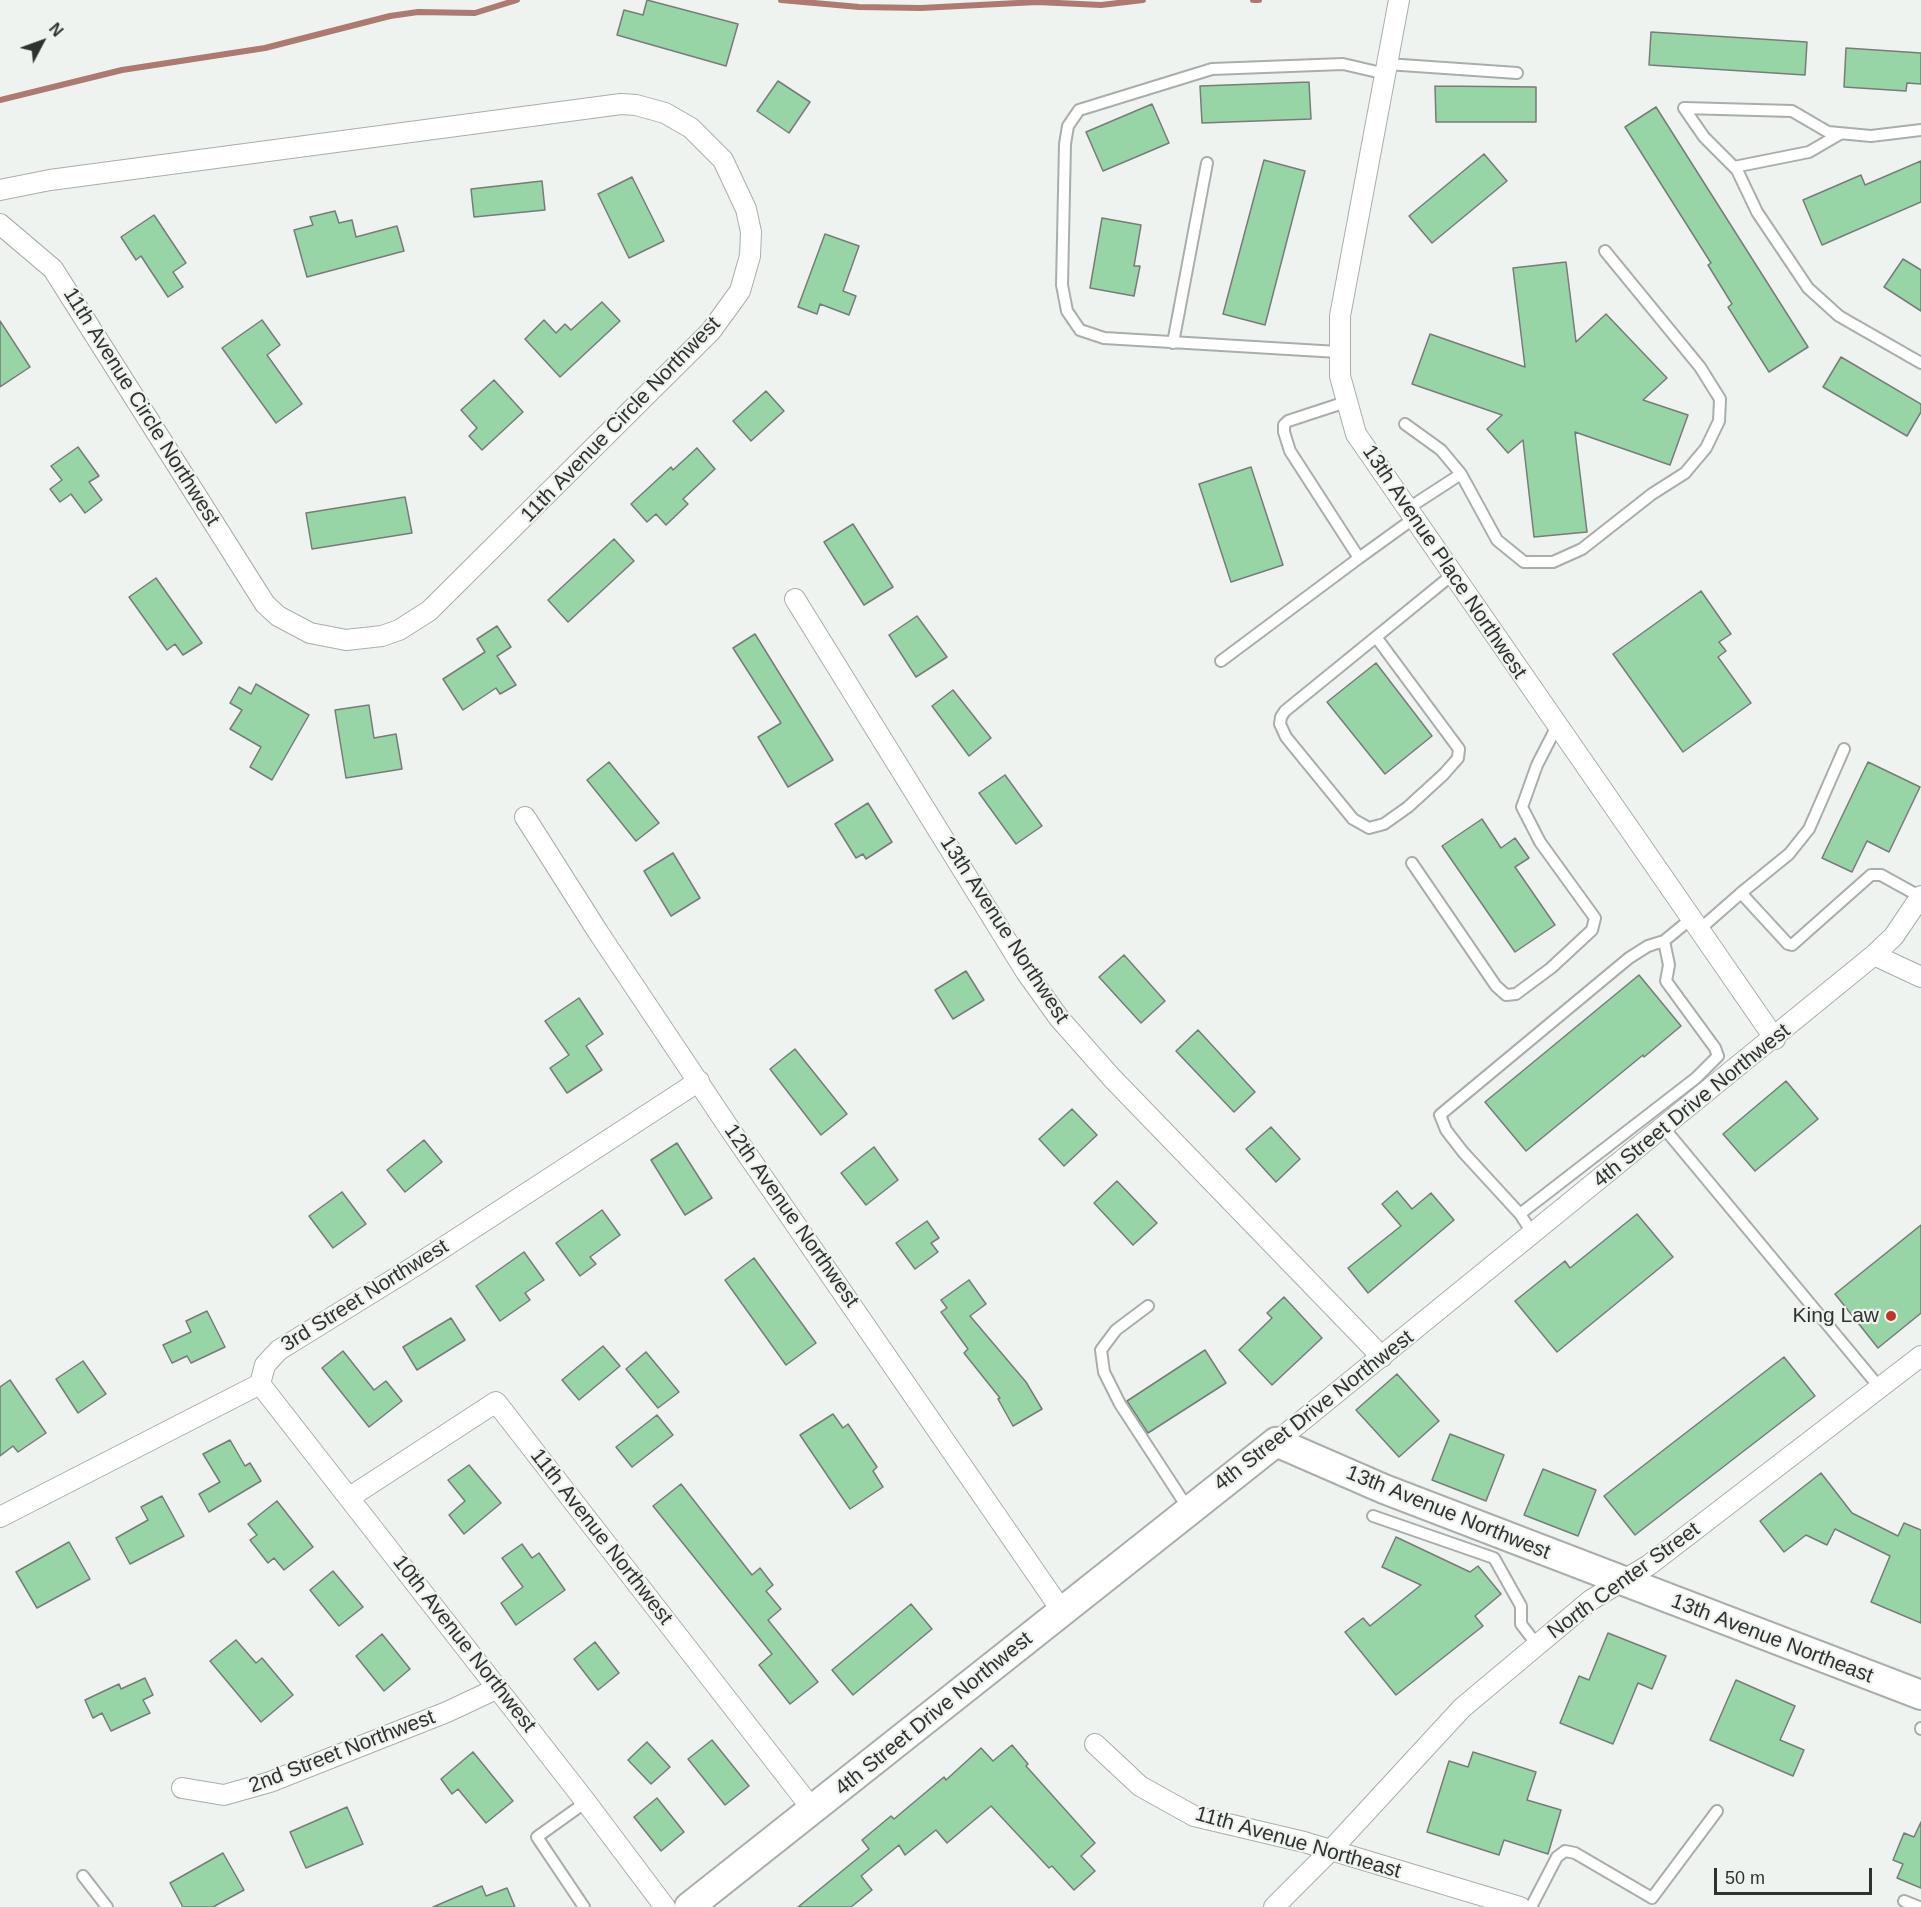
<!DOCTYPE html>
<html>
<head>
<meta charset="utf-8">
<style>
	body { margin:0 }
	#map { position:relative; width:1921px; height:1907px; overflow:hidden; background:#eef3ef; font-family:Arial,sans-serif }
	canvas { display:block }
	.north { position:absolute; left:12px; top:12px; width:60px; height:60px; -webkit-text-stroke:4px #eef3ef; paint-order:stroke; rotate:49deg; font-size:16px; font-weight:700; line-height:24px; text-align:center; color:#303230 }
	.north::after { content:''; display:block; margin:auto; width:21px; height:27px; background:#303230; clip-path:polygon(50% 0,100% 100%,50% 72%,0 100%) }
	.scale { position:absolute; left:1714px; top:1868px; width:158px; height:27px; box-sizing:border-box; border:3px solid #303230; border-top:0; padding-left:8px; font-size:18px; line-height:21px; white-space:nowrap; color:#303230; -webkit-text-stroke:4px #eef3ef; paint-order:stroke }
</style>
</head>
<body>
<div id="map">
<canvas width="1921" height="1907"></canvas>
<div class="north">N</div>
<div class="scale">50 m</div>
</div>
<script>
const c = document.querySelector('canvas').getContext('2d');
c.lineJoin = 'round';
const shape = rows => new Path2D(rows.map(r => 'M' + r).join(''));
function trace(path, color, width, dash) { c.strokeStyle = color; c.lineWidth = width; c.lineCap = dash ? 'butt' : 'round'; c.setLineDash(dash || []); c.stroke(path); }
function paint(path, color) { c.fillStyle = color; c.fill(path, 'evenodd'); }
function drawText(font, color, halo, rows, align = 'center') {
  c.font = font + ' Arial,sans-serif'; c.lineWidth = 4.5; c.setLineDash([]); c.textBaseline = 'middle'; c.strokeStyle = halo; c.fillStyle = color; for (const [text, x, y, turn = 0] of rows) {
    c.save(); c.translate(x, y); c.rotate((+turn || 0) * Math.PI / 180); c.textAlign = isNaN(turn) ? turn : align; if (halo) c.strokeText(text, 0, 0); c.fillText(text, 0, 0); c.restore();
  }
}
const stream = shape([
	[781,0,859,7,921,8,1037,2,1101,5,1143,0],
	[1253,0,1259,0],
	[0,100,122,70,265,48,390,16,418,12,475,13,517,0]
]);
const building = shape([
	[647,0,738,24,726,66,617,35,624,10,643,15,647,0],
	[1651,32,1807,42,1805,75,1649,65,1651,32],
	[1846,48,1921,53,1921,84,1907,83,1906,91,1844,87,1846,48],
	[778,81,810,102,789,133,757,111,778,81],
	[1309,82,1311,119,1202,123,1200,86,1309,82],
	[1435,86,1536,87,1536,122,1436,122,1435,86],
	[1152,104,1169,143,1103,171,1086,132,1152,104],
	[1656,107,1808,347,1769,372,1728,307,1732,304,1708,265,1711,263,1625,127,1656,107],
	[1484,154,1507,181,1432,243,1409,216,1484,154],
	[1264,160,1305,171,1265,325,1223,314,1264,160],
	[1921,161,1921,202,1822,245,1803,200,1861,175,1865,185,1921,161],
	[632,177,664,241,629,258,598,194,632,177],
	[542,181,545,210,474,217,471,189,542,181],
	[335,211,339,223,352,220,356,237,397,226,404,251,307,277,294,230,313,225,310,217,335,211],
	[154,215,186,263,173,272,183,287,168,297,141,256,136,260,121,237,154,215],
	[1102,218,1141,225,1134,266,1140,266,1134,296,1090,288,1102,218],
	[825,234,859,246,843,291,856,296,849,315,820,304,817,314,798,307,825,234],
	[1903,259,1921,270,1921,311,1884,287,1903,259],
	[1566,262,1576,342,1606,314,1667,378,1643,400,1688,415,1670,465,1575,432,1587,532,1534,537,1523,440,1508,453,1487,429,1502,415,1412,384,1430,334,1525,367,1513,268,1566,262],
	[602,302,620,321,560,377,525,339,544,320,556,333,565,324,571,330,602,302],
	[262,320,280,345,267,355,302,404,276,423,222,348,262,320],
	[0,321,30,367,0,387,0,321],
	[1841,357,1921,404,1921,412,1907,436,1823,387,1841,357],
	[494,380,523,412,482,450,469,436,477,428,461,410,494,380],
	[766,391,784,411,751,441,733,421,766,391],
	[78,447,99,476,89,482,102,500,85,513,71,494,60,502,50,489,62,480,51,466,78,447],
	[697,448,715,469,683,499,688,504,666,525,656,514,647,522,631,504,671,467,673,470,697,448],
	[1251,467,1283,565,1231,582,1199,484,1251,467],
	[405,497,412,533,312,549,306,513,405,497],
	[853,524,893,587,864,605,824,542,853,524],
	[614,539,634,561,568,622,548,600,614,539],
	[156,578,202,643,183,655,175,644,167,650,129,597,156,578],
	[1701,591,1731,634,1719,642,1726,651,1718,657,1751,703,1683,752,1613,654,1701,591],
	[917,616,947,657,916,677,889,635,917,616],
	[497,626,511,647,497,656,516,685,500,694,496,688,463,710,443,679,485,652,477,639,497,626],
	[755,634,833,760,788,787,758,737,781,723,733,648,755,634],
	[1376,663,1432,736,1385,774,1327,702,1376,663],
	[256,684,309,715,272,780,250,767,261,747,230,729,242,710,230,703,239,687,251,694,256,684],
	[953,690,991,738,969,756,932,706,953,690],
	[369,705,374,738,396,734,402,769,346,778,335,710,369,705],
	[609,762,659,823,636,841,587,780,609,762],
	[1868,762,1920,787,1889,852,1867,841,1852,872,1822,858,1868,762],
	[1005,775,1042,826,1016,844,979,793,1005,775],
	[868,803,892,842,866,859,863,854,856,858,835,824,868,803],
	[1482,819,1501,848,1515,838,1529,858,1515,867,1555,925,1515,952,1442,846,1482,819],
	[673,853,700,898,671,916,644,871,673,853],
	[1124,955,1165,1001,1141,1023,1099,977,1124,955],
	[966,971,984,1000,953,1019,935,990,966,971],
	[1639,975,1681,1026,1644,1057,1643,1055,1526,1151,1485,1102,1639,975],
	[579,998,603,1034,586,1046,602,1070,567,1093,550,1068,569,1055,545,1021,579,998],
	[1198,1030,1255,1092,1234,1112,1176,1051,1198,1030],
	[795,1049,847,1114,821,1135,770,1069,795,1049],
	[1786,1081,1818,1119,1755,1171,1723,1134,1786,1081],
	[1072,1109,1097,1135,1064,1166,1039,1139,1072,1109],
	[1271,1127,1300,1159,1276,1182,1246,1149,1271,1127],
	[424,1140,442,1162,405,1192,387,1170,424,1140],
	[677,1143,712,1198,685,1215,651,1160,677,1143],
	[874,1147,898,1180,866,1205,841,1173,874,1147],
	[1117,1181,1157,1223,1133,1245,1094,1203,1117,1181],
	[1397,1191,1412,1209,1431,1193,1454,1220,1368,1293,1348,1268,1401,1226,1382,1204,1397,1191],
	[342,1192,366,1224,333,1248,309,1216,342,1192],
	[602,1210,620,1235,590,1257,596,1264,580,1276,556,1243,602,1210],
	[1637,1214,1673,1257,1557,1352,1515,1301,1565,1261,1570,1268,1637,1214],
	[927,1221,939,1238,931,1243,938,1252,915,1269,896,1243,927,1221],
	[1921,1225,1921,1313,1878,1348,1835,1294,1921,1225],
	[524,1252,544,1280,525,1293,530,1300,500,1321,476,1286,524,1252],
	[754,1258,816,1343,786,1365,725,1280,754,1258],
	[969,1280,986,1304,970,1316,1026,1382,1042,1409,1013,1426,998,1399,1000,1398,964,1353,968,1349,941,1312,947,1308,941,1300,969,1280],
	[1284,1297,1322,1338,1272,1385,1239,1350,1272,1318,1267,1313,1284,1297],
	[207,1311,225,1347,191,1363,187,1356,172,1363,163,1345,191,1332,186,1321,207,1311],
	[451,1318,465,1340,417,1370,403,1347,451,1318],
	[603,1346,620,1366,579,1400,562,1380,603,1346],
	[1205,1350,1226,1383,1148,1433,1127,1401,1205,1350],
	[343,1351,374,1390,386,1381,402,1401,369,1427,322,1368,343,1351],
	[646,1352,679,1392,658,1408,626,1369,646,1352],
	[1784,1357,1815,1396,1635,1535,1604,1496,1784,1357],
	[83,1361,106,1394,78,1413,56,1379,83,1361],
	[1397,1374,1439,1421,1399,1457,1356,1410,1397,1374],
	[10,1380,46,1433,18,1452,13,1446,0,1456,0,1387,10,1380],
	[833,1414,843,1428,848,1424,877,1467,873,1471,883,1487,850,1509,800,1435,833,1414],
	[657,1415,673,1435,632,1467,616,1447,657,1415],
	[1450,1434,1504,1455,1486,1501,1432,1480,1450,1434],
	[230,1440,245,1466,250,1463,261,1481,209,1512,199,1494,220,1482,203,1454,230,1440],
	[469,1465,501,1503,464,1534,449,1515,465,1501,448,1480,469,1465],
	[1543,1469,1596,1490,1578,1536,1524,1515,1543,1469],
	[1821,1473,1852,1513,1898,1536,1904,1523,1921,1530,1921,1623,1871,1602,1890,1556,1835,1529,1827,1545,1806,1535,1784,1552,1760,1521,1821,1473],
	[681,1484,752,1575,760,1568,773,1585,766,1591,781,1609,768,1620,818,1682,790,1704,759,1665,772,1654,653,1506,681,1484],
	[162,1496,184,1536,130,1564,116,1538,148,1520,141,1507,162,1496],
	[277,1501,313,1547,284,1570,274,1558,268,1563,250,1540,257,1535,248,1524,277,1501],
	[1396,1537,1470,1572,1478,1566,1501,1594,1475,1616,1483,1626,1396,1695,1345,1632,1363,1618,1370,1626,1421,1585,1382,1567,1396,1537],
	[69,1542,90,1579,37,1608,16,1572,69,1542],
	[522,1544,532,1558,539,1553,565,1590,516,1625,501,1603,523,1587,502,1558,522,1544],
	[333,1571,363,1607,339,1626,310,1590,333,1571],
	[911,1604,932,1629,853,1695,832,1670,911,1604],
	[1608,1633,1666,1656,1652,1689,1638,1683,1613,1744,1560,1723,1579,1676,1589,1680,1608,1633],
	[382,1634,410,1669,384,1691,356,1656,382,1634],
	[236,1640,256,1663,262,1658,293,1695,261,1722,210,1661,236,1640],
	[595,1642,619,1673,598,1690,574,1659,595,1642],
	[145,1678,153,1695,143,1700,150,1713,111,1731,102,1713,93,1718,85,1700,119,1684,121,1689,145,1678],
	[1736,1680,1795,1706,1780,1740,1804,1750,1793,1776,1710,1740,1736,1680],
	[712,1740,749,1786,725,1805,688,1759,712,1740],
	[647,1742,670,1767,651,1784,628,1760,647,1742],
	[1012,1745,1028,1764,1026,1766,1095,1843,1081,1856,1095,1871,1074,1890,1052,1866,1049,1868,991,1806,947,1843,936,1830,905,1855,899,1845,861,1876,872,1890,851,1907,798,1907,869,1849,862,1840,891,1816,894,1819,944,1777,946,1780,981,1748,993,1761,1012,1745],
	[473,1752,513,1801,486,1823,458,1789,452,1794,441,1779,473,1752],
	[1473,1752,1536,1772,1527,1800,1561,1810,1548,1854,1504,1840,1499,1855,1427,1832,1449,1761,1468,1767,1473,1752],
	[657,1798,684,1832,661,1851,634,1817,657,1798],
	[347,1807,363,1844,306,1868,290,1832,347,1807],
	[1921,1822,1921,1888,1897,1878,1903,1864,1893,1860,1904,1833,1914,1837,1921,1822],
	[223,1853,244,1890,213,1907,183,1907,170,1883,223,1853],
	[482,1886,486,1896,507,1888,515,1907,433,1907,482,1886]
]);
const service = shape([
	[1387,64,1517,73],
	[1921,130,1871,136,1828,132,1792,111,1684,108,1704,137,1737,170,1757,212,1808,288,1839,316,1921,363],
	[1734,167,1809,152,1840,134],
	[1173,343,1207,163],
	[1338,352,1104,338,1080,330,1067,311,1062,285,1065,144,1068,126,1079,110,1212,69,1343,64,1386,74],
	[1346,402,1288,421,1284,425,1284,432,1290,451,1359,558,1413,519],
	[1405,424,1441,450,1461,474],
	[1407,509,1461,474,1497,540,1524,562,1553,562,1582,549,1652,494,1685,473,1706,448,1719,421,1720,399,1700,367,1605,251],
	[1376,637,1459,749,1458,758,1444,774,1408,807,1384,824,1369,828,1353,819,1286,737,1280,724,1281,717,1285,711,1376,637,1452,575],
	[1221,661,1359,558],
	[1412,863,1496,986,1506,995,1516,994,1551,968,1592,930,1595,918,1540,842,1522,807,1537,765,1557,726],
	[1741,893,1789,854,1809,829,1844,749],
	[1700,929,1741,893,1788,944,1792,945,1871,875,1881,875,1921,897],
	[1664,1128,1880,1388],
	[1520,1214,1696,1078,1718,1056,1715,1048,1666,981,1669,965,1664,941],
	[1533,1234,1520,1214,1463,1152,1446,1130,1440,1115,1629,958,1648,946,1664,941,1692,918],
	[1148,1306,1116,1330,1101,1350,1104,1372,1120,1404,1189,1510],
	[1373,1516,1494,1558,1521,1606,1521,1624,1537,1645],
	[1921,1729,1921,1728],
	[83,1876,107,1907],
	[1904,1901,1919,1907],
	[584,1907,537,1837,586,1802],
	[1531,1907,1557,1857,1565,1851,1575,1853,1652,1898,1717,1811]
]);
const minor = shape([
	[1399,0,1340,316,1340,376,1356,434,1775,1039],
	[0,190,50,180,621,104,636,105,665,113,691,128,723,160,746,209,751,232,750,256,740,291,711,331,429,611,399,630,382,636,346,640,310,633,278,616,265,604,53,269,0,224],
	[795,599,1026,972,1059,1018,1112,1078,1382,1357],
	[525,817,598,932,727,1125,1062,1611],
	[1874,955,1921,977],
	[260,1384,586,1802,665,1907],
	[260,1384,265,1365,279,1350,415,1266,699,1081],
	[1276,1442,1874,955,1894,936,1921,896],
	[350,1497,496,1402,813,1810],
	[0,1517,260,1384],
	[1095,1744,1140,1786,1194,1816,1304,1842,1520,1907],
	[182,1788,224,1795,270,1782,447,1712,498,1688],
	[1274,1907,1331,1850,1462,1708,1591,1600,1649,1565,1921,1356]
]);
const secondary = shape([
	[689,1907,1276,1442,1384,1489,1921,1695]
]);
const markers = [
	[1891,1316,6,"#c2352b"]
];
const streetNames = [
	["11th Avenue Circle Northwest",141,407,58],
	["11th Avenue Circle Northwest",621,420,-46],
	["13th Avenue Place Northwest",1444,562,56],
	["13th Avenue Northwest",1004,930,57],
	["4th Street Drive Northwest",1692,1106,-39],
	["12th Avenue Northwest",791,1216,55],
	["3rd Street Northwest",365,1296,-32],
	["4th Street Drive Northwest",1314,1411,-38],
	["13th Avenue Northwest",1448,1513,22],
	["11th Avenue Northwest",601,1537,52],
	["North Center Street",1624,1581,-36],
	["13th Avenue Northeast",1772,1639,21],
	["10th Avenue Northwest",464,1644,52],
	["4th Street Drive Northwest",934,1714,-39],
	["2nd Street Northwest",342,1752,-21],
	["11th Avenue Northeast",1298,1843,16]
];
const poiNames = [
	["King Law",1879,1316]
];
trace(stream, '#ad7971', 6);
paint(building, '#97d5a6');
trace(building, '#777c78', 1.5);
trace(service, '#a9aeaa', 14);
trace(minor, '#a9aeaa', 22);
trace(secondary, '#a9aeaa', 32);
trace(service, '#fff', 10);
trace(minor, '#fff', 20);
trace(secondary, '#fff', 28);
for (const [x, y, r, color] of markers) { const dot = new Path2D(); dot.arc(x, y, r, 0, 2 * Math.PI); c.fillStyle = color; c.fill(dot); trace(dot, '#eef3ef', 2); }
drawText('21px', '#303230', '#eef3ef', streetNames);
drawText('21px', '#303230', '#eef3ef', poiNames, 'right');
</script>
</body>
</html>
